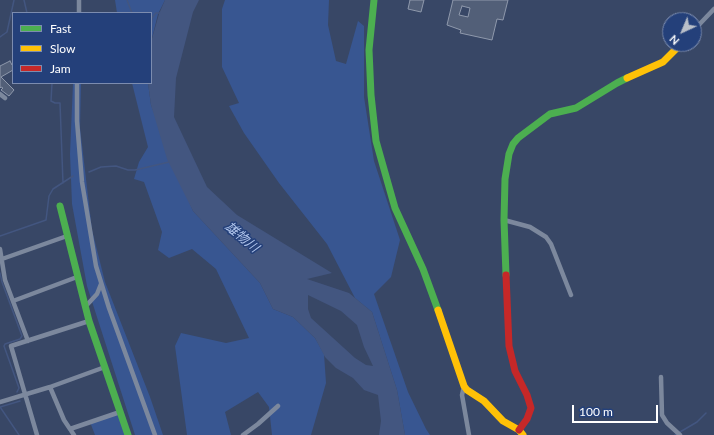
<!DOCTYPE html>
<html>
<head>
<meta charset="utf-8">
<style>
	body { margin:0 }
	#map { position:relative; width:714px; height:435px; overflow:hidden; background:#384766; font-family:Lato,sans-serif }
	canvas { display:block }
	.legend { position:absolute; left:12px; top:12px; width:140px; height:72px; box-sizing:border-box; background:#24407a; border:1px solid #7c8caf; margin:0; padding:5px 7px; list-style:none; font-size:12px; color:#fff }
	.legend li { display:flex; align-items:center; gap:8px; height:20px }
	.legend b { width:20px; border:1px solid #7c8caf }
	.north { position:absolute; left:662px; top:12px; width:40px; height:40px; box-sizing:border-box; background:#24407a; border:1px solid #7c8caf; border-radius:50%; rotate:224deg; font-size:11px; font-weight:700; line-height:16px; text-align:center; color:#fff }
	.north::after { content:''; display:block; margin:auto; width:14px; height:18px; background:#b9bfc9; clip-path:polygon(50% 0,100% 100%,50% 72%,0 100%) }
	.scale { position:absolute; left:572px; top:405px; width:86px; height:18px; box-sizing:border-box; border:2px solid #fff; border-top:0; padding-left:5px; font-size:12px; line-height:14px; white-space:nowrap; color:#fff; -webkit-text-stroke:3px #24407a; paint-order:stroke }
</style>
</head>
<body>
<div id="map">
<canvas width="714" height="435"></canvas>
<ul class="legend">
<li><b style="height:5px;background:#4caf50"></b>Fast</li>
<li><b style="height:5px;background:#ffc107"></b>Slow</li>
<li><b style="height:5px;background:#c62828"></b>Jam</li>
</ul>
<div class="north">N</div>
<div class="scale">100 m</div>
</div>
<script>
const c = document.querySelector('canvas').getContext('2d');
c.lineJoin = 'round';
function paint(path, color) { c.fillStyle = color; c.fill(path, 'evenodd'); }
const shape = rows => new Path2D(rows.map(r => 'M' + r).join(''));
function trace(path, color, width, dash) { c.strokeStyle = color; c.lineWidth = width; c.lineCap = dash ? 'butt' : 'round'; c.setLineDash(dash || []); c.stroke(path); }
function drawText(font, color, halo, rows, align = 'center') {
  c.font = font + ' Lato,"Noto Sans JP",sans-serif'; c.lineWidth = 3; c.setLineDash([]); c.textBaseline = 'middle'; c.strokeStyle = halo; c.fillStyle = color; for (const [text, x, y, turn = 0] of rows) {
    c.save(); c.translate(x, y); c.rotate((+turn || 0) * Math.PI / 180); c.textAlign = isNaN(turn) ? turn : align; if (halo) c.strokeText(text, 0, 0); c.fillText(text, 0, 0); c.restore();
  }
}
const green = shape([
	[115,0,165,0,158,14,151,42,151,13,117,13],
	[225,0,329,0,328,25,336,61,346,64,358,21,364,26,364,97,374,161,400,240,391,277,374,294,408,392,426,429,430,435,405,435,397,390,372,312,355,298,327,244,279,183,244,133,229,106,239,103,222,67,222,9],
	[73,83,81,83,80,128,92,230,105,282,150,397,163,435,135,435,87,286,72,204,70,154],
	[132,83,148,83,151,105,193,211,260,283,273,309,293,317,315,338,324,354,326,383,311,435,272,435,269,407,258,392,225,412,231,435,187,435,175,346,181,333,226,343,249,338,216,269,192,249,169,258,158,250,162,232,144,182,134,179,139,162,148,147],
	[120,412,128,435,95,435,90,422]
]);
const water = shape([
	[165,0,199,0,193,12,176,78,174,117,207,187,237,215,332,273,307,279,349,293,372,312,397,390,405,435,379,435,381,421,378,395,364,390,353,378,336,368,325,357,315,338,293,317,273,309,260,283,193,211,167,159,151,105,148,83,151,83,151,42,159,14],
	[308,295,341,311,357,325,364,347,373,366,366,365,355,358,311,318,308,309]
]);
const stream = shape([
	[24,0,27,13],
	[127,0,132,13],
	[151,33,152,18,156,13,160,13],
	[0,37,7,32,14,0],
	[52,83,51,101,55,103,60,103,63,183],
	[89,172,101,167,116,166,128,170,135,170,169,162],
	[0,236,46,220,49,196,53,189,73,176],
	[0,273,2,282,22,336,20,339,5,344,4,346,19,388,17,392],
	[19,435,0,407,20,401],
	[675,435,697,422,706,413]
]);
const building = shape([
	[410,0,424,0,421,12,408,9,410,0],
	[453,0,508,0,503,20,497,19,492,40,460,33,461,30,447,25,453,0],
	[462,6,470,8,468,17,459,15,462,6],
	[10,61,12,65,13,65,13,70,1,77,14,90,9,96,1,90,3,88,1,87,0,88,0,66,10,61]
]);
const street = shape([
	[79,13,79,0],
	[694,30,714,9],
	[77,83,77,121,82,182,96,266,109,308,155,435],
	[0,94,5,98],
	[504,220,530,227,546,237,551,244,571,295],
	[0,249,5,280,28,341],
	[2,259,67,236],
	[13,301,77,277],
	[85,307,97,294,101,284],
	[661,377,662,415,667,423,680,435],
	[464,386,462,395,469,435],
	[50,387,64,420,74,435],
	[0,402,50,387,105,367],
	[70,429,120,412],
	[37,435,11,346,89,321],
	[243,435,258,424,278,406]
]);
const fast = shape([
	[374,0,369,50,371,95,376,141,395,208,423,269,438,310],
	[60,206,89,321,128,435],
	[506,275,504,220,505,179,509,154,513,144,518,138,550,114,576,108,617,83,627,78]
]);
const slow = shape([
	[627,78,663,62,681,44],
	[438,310,464,386,467,390,484,401,503,421,519,430,523,435]
]);
const jam = shape([
	[506,275,509,346,515,371,527,395,531,408,527,419,519,430]
]);
const waterNames = [
	["雄物川",242,237,40]
];
paint(green, '#385691');
paint(water, '#435680');
trace(stream, '#435680', 1.5);
paint(building, '#525f78');
trace(building, '#8f99ac', 1);
trace(street, '#7c889d', 4.5);
trace(fast, '#4caf50', 7);
trace(slow, '#ffc107', 7);
trace(jam, '#c62828', 7);
drawText('italic 13px', '#b2c6ec', '#24407a', waterNames);
</script>
</body>
</html>
